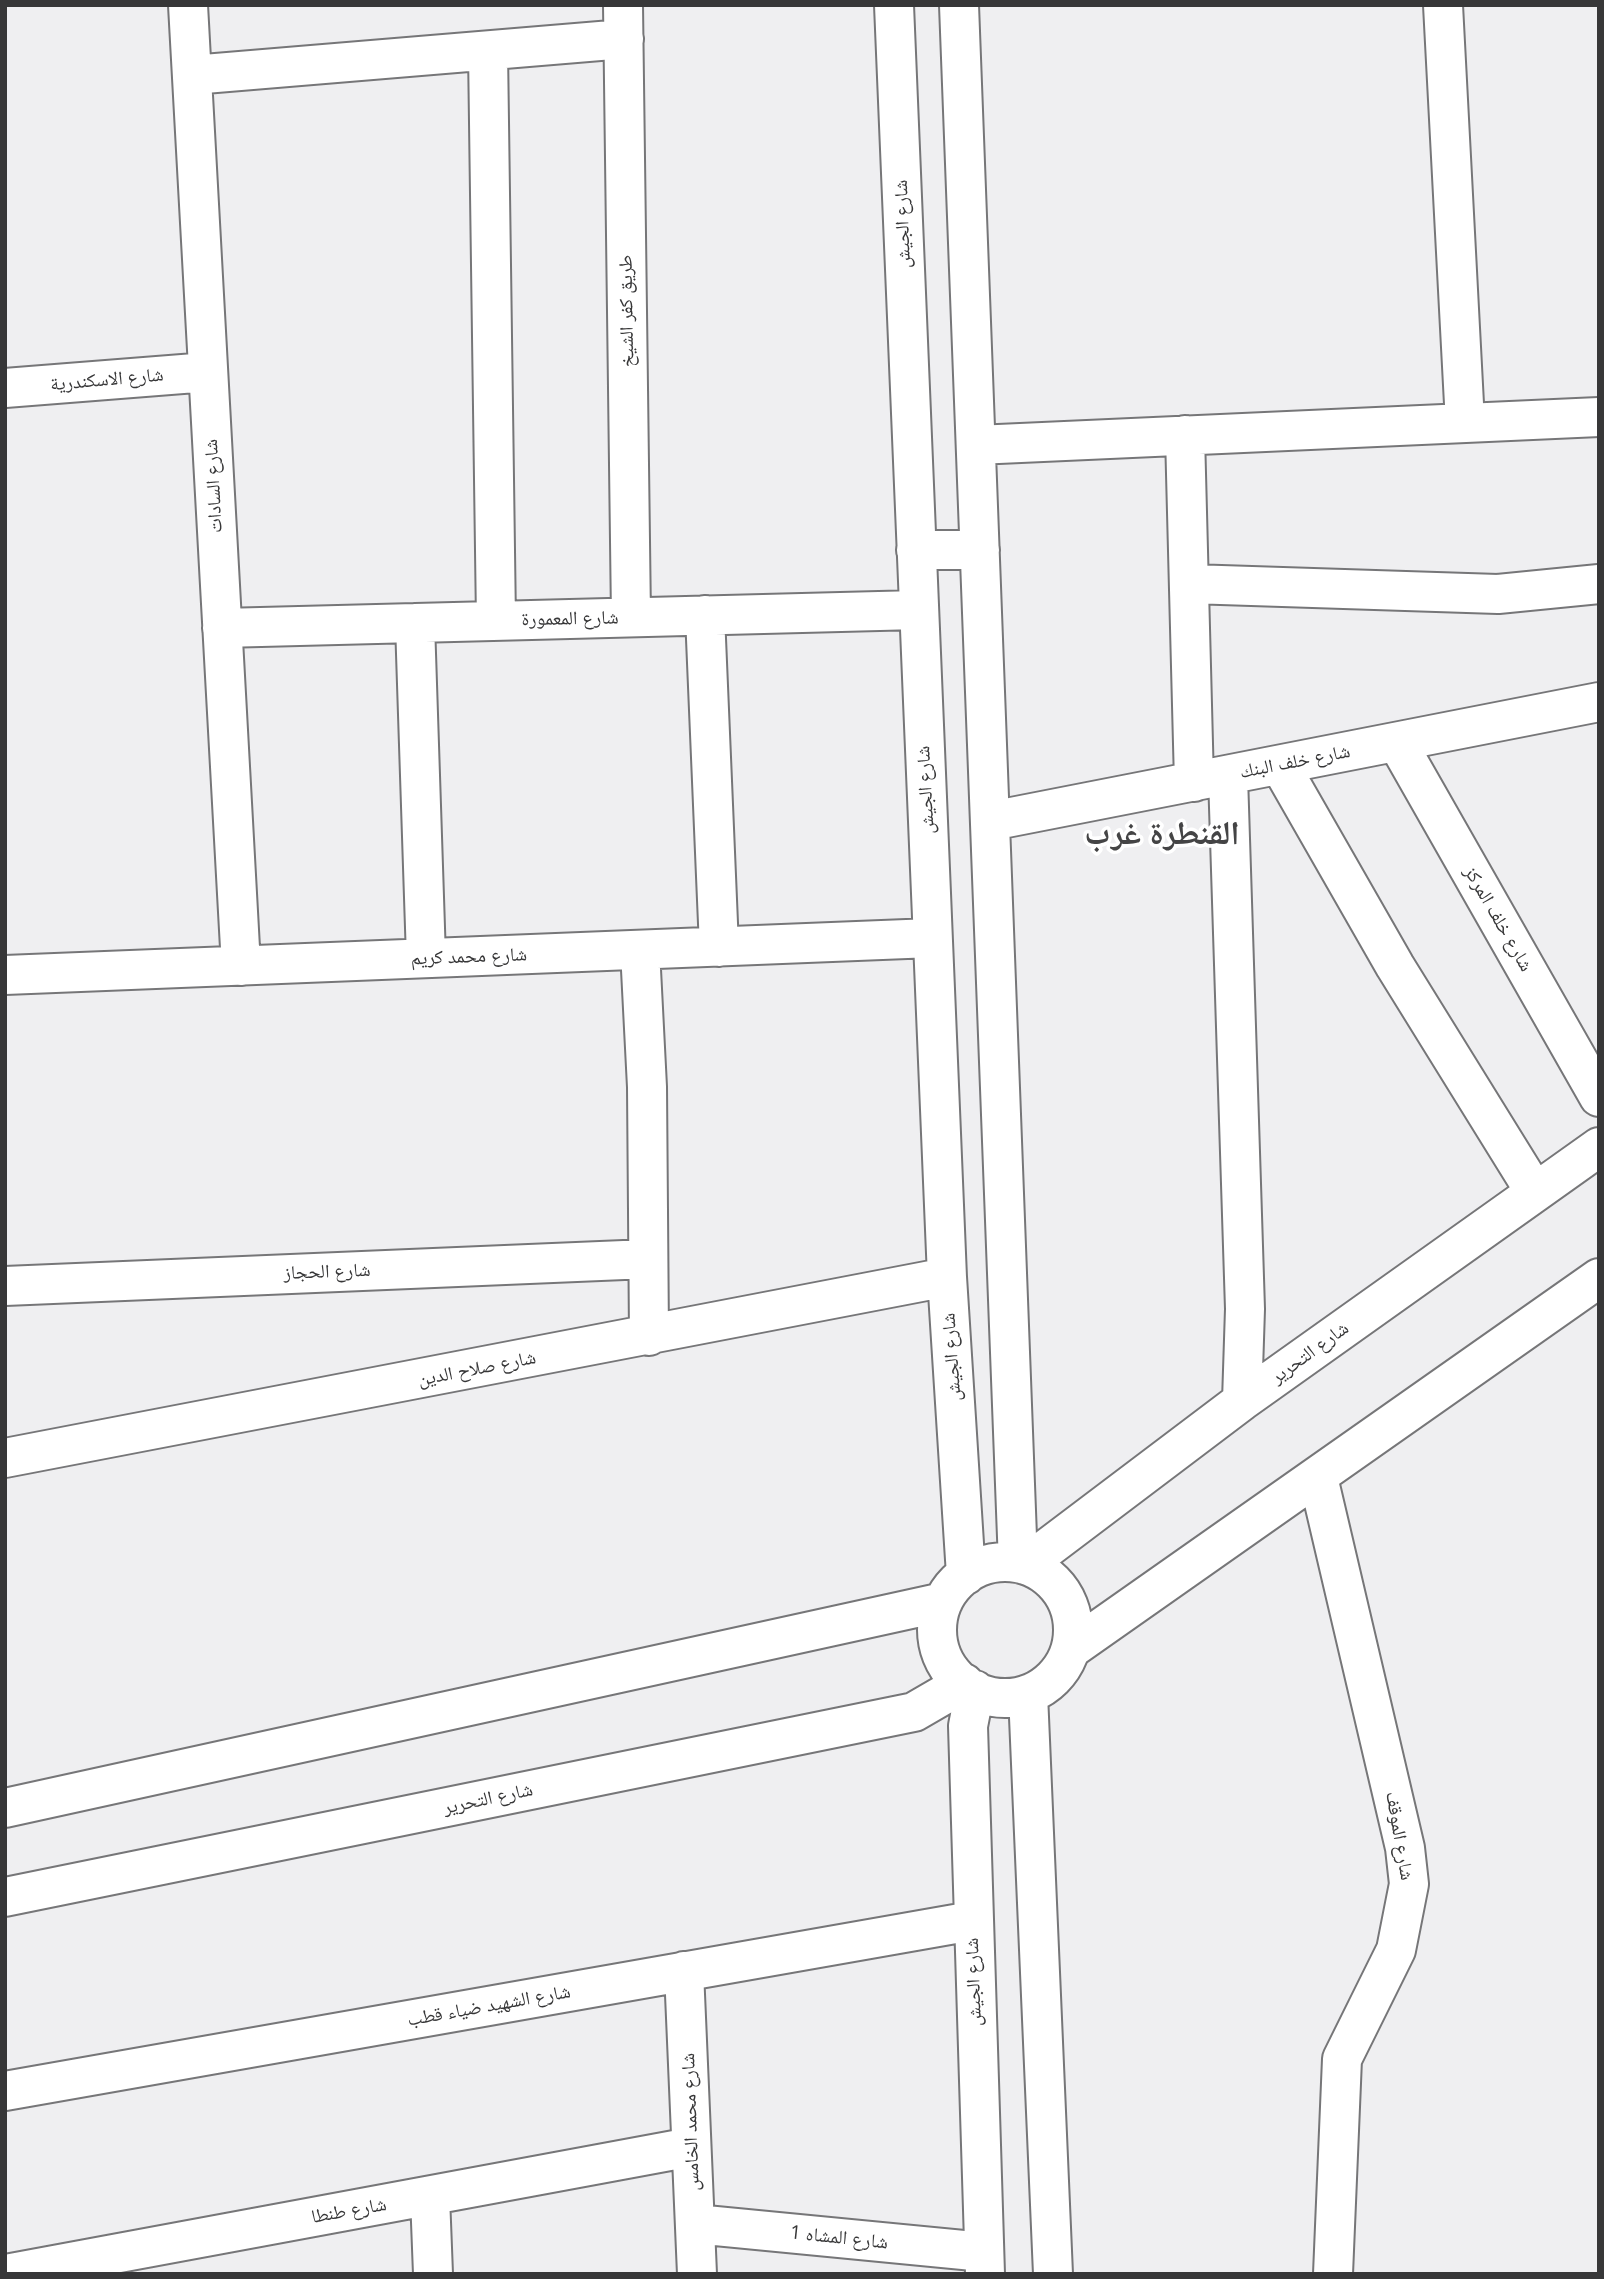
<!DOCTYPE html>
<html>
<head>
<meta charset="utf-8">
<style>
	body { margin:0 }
	#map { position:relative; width:1604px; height:2279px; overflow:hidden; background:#efeff1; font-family:"Open Sans",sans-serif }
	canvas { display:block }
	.frame { position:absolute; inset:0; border:7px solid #373738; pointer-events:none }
</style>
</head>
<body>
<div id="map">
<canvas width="1604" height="2279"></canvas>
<div class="frame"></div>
</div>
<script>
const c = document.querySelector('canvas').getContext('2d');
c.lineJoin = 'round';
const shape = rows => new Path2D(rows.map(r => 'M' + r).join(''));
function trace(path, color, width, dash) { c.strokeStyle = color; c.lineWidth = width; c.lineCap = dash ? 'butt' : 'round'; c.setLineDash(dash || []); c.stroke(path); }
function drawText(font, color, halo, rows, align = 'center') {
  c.font = font + ' "Open Sans","Noto Naskh Arabic",sans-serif'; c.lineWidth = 7; c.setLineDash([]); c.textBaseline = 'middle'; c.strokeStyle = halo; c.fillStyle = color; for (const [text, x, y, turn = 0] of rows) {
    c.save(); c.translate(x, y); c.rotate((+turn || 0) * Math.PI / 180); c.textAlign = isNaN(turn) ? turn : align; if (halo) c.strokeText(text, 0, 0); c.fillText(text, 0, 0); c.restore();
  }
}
const minor = shape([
	[188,5,241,966],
	[623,5,631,617],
	[894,5,947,1277,966,1575],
	[959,5,1018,1563],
	[1443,5,1465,423],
	[488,51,496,621],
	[192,75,624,39],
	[5,388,208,372],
	[1185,435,1194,782],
	[976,445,1599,417],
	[916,550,980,550],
	[1190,584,1498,594,1599,584],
	[705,615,719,947],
	[415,623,426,958],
	[222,628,918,610],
	[1397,742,1599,1097],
	[1280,765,1395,966,1535,1192],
	[1228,776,1245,1309,1242,1401],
	[991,821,1599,702],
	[640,950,647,1087,649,1336],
	[5,975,932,938],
	[5,1286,648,1259],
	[5,1458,947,1277],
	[1318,1477,1405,1848,1409,1884,1396,1950,1342,2059,1333,2274],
	'937 1630a68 68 0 1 1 136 0a68 68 0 1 1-136 0Z',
	[1025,1565,1242,1401,1599,1147],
	[1071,1649,1599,1278],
	[975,1690,968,1726,985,2274],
	[1028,1694,1053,2274],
	[5,1808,943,1602],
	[5,1897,914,1712,964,1683],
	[684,1971,697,2274],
	[5,2091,972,1921],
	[430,2196,433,2274],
	[695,2224,984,2252],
	[6,2274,691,2147]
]);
const streetNames = [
	["شارع الجيش",903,224,-92],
	["طريق كفر الشيخ",627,311,-91],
	["شارع الاسكندرية",107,380,-5],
	["شارع السادات",214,486,-93],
	["شارع المعمورة",570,619,-1],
	["شارع خلف البنك",1295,762,-11],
	["شارع الجيش",926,790,-93],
	["شارع خلف المركز",1498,919,60],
	["شارع محمد كريم",469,957,-2],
	["شارع الحجاز",327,1272,-2],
	["شارع التحرير",1310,1353,-36],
	["شارع الجيش",952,1357,-94],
	["شارع صلاح الدين",477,1369,-11],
	["شارع التحرير",488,1799,-12],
	["شارع الموقف",1399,1836,80],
	["شارع الجيش",974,1982,-92],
	["شارع الشهيد ضياء قطب",489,2006,-10],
	["شارع محمد الخامس",691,2122,-92],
	["شارع طنطا",349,2211,-10],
	["شارع المشاه 1",839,2238,6]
];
const townNames = [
	["القنطرة غرب",1162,835]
];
trace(minor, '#767678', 42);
trace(minor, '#fff', 38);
drawText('19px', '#373738', '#fff', streetNames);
drawText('bold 33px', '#444445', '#fff', townNames);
</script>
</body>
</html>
